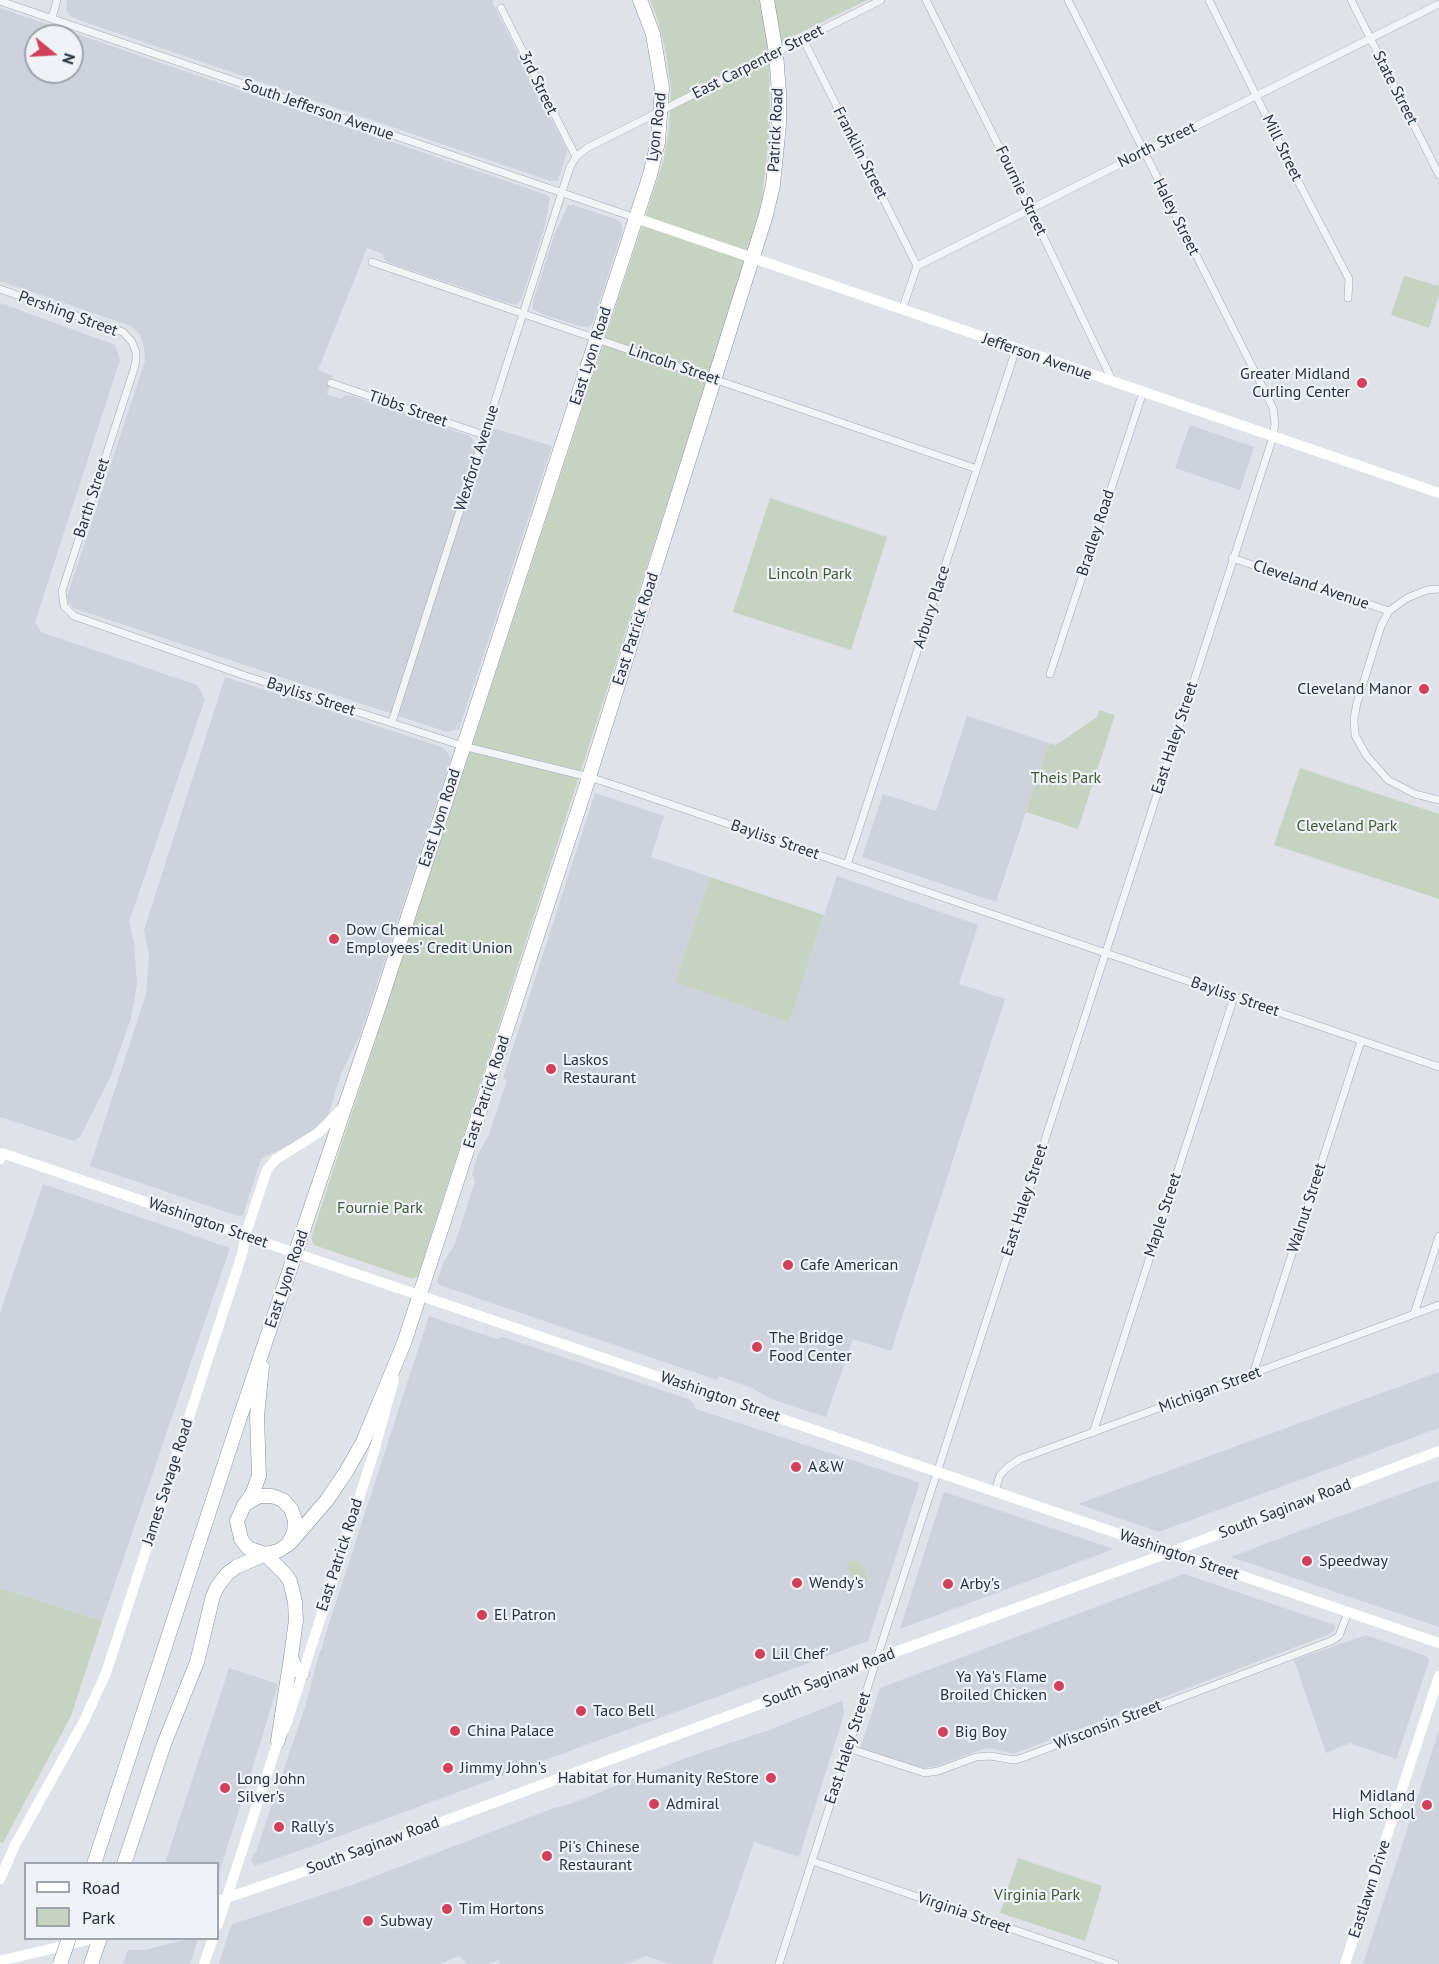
<!DOCTYPE html>
<html>
<head>
<meta charset="utf-8">
<style>
	body { margin:0 }
	#map { position:relative; width:1439px; height:1964px; overflow:hidden; background:#dfe3e9; font-family:"PT Sans",sans-serif }
	canvas { display:block }
	.legend { position:absolute; left:24px; top:1862px; width:195px; height:78px; box-sizing:border-box; background:#eff2f6; border:2px solid #9fa5ad; margin:0; padding:8px 10px; list-style:none; font-size:18px; color:#283240 }
	.legend li { display:flex; align-items:center; gap:12px; height:30px }
	.legend b { width:30px; border:2px solid #9fa5ad }
	.north { position:absolute; left:24px; top:24px; width:60px; height:60px; box-sizing:border-box; background:#eff2f6; border:2px solid #9fa5ad; border-radius:50%; rotate:108deg; font-size:16px; font-weight:700; line-height:24px; text-align:center; color:#283240 }
	.north::after { content:''; display:block; margin:auto; width:21px; height:27px; background:#d1415c; clip-path:polygon(50% 0,100% 100%,50% 72%,0 100%) }
</style>
</head>
<body>
<div id="map">
<canvas width="1439" height="1964"></canvas>
<ul class="legend">
<li><b style="height:8px;background:#fff"></b>Road</li>
<li><b style="height:16px;background:#c6d3c0"></b>Park</li>
</ul>
<div class="north">N</div>
</div>
<script>
const c = document.querySelector('canvas').getContext('2d');
c.lineJoin = 'round';
function paint(path, color) { c.fillStyle = color; c.fill(path, 'evenodd'); }
const shape = rows => new Path2D(rows.map(r => 'M' + r).join(''));
function trace(path, color, width, dash) { c.strokeStyle = color; c.lineWidth = width; c.lineCap = dash ? 'butt' : 'round'; c.setLineDash(dash || []); c.stroke(path); }
function drawText(font, color, halo, rows, align = 'center') {
  c.font = font + ' "PT Sans",sans-serif'; c.lineWidth = 4.5; c.setLineDash([]); c.textBaseline = 'middle'; c.strokeStyle = halo; c.fillStyle = color; for (const [text, x, y, turn = 0] of rows) {
    c.save(); c.translate(x, y); c.rotate((+turn || 0) * Math.PI / 180); c.textAlign = isNaN(turn) ? turn : align; if (halo) c.strokeText(text, 0, 0); c.fillText(text, 0, 0); c.restore();
  }
}
const built = shape([
	[67,0,495,0,492,2,567,150,562,170,558,180,556,181,550,181,79,20,70,16,66,10],
	[0,8,547,195,550,198,545,226,522,298,517,305,511,304,387,262,384,259,383,254,367,248,318,370,333,376,327,394,341,399,344,396,350,395,470,436,475,443,487,447,493,428,552,446,459,729,447,732,73,608,68,602,67,596,145,361,144,347,140,335,131,326,0,281],
	[36,36,72,36,72,72,36,72],
	[568,205,573,205,615,219,620,222,623,229,593,322,589,327,580,326,542,314,533,309,533,301,554,236],
	[0,303,115,345,120,360,35,622,41,632,197,685,205,699,129,922,134,943,137,984,131,1018,110,1078,80,1137,74,1141,0,1117],
	[1190,425,1254,447,1240,490,1175,468],
	[225,677,442,747,447,751,451,759,360,1035,341,1074,328,1116,314,1133,261,1159,243,1215,238,1216,90,1166,146,994,149,956,144,930],
	[967,716,1049,743,996,902,862,857,883,794,936,811],
	[595,793,664,816,651,857,710,877,676,982,789,1021,837,876,978,925,959,984,1005,999,891,1351,853,1339,826,1417,771,1399,752,1388,719,1376,717,1380,439,1285,437,1281,444,1261,454,1246,474,1185,475,1181,472,1174,478,1154,488,1137,507,1080,503,1078],
	[43,1184,230,1248,102,1621,0,1588,0,1313],
	[429,1316,497,1339,503,1337,688,1399,693,1403,696,1409,918,1482,919,1485,868,1641,304,1849,254,1866,251,1859,256,1852,306,1704,319,1653,322,1649,324,1639],
	[1439,1372,1439,1428,1159,1532,1078,1504],
	[1439,1480,1439,1627,1231,1557,1267,1543],
	[945,1492,1048,1527,1114,1549,900,1629,943,1494],
	[1184,1574,1335,1625,1335,1629,1330,1634,1013,1754,990,1748,983,1749,937,1766,924,1768,860,1749,880,1688],
	[1366,1635,1426,1656,1428,1658,1429,1662,1396,1759,1350,1743,1326,1753,1294,1660],
	[229,1668,278,1684,261,1741,218,1876,218,1864,165,1863],
	[842,1701,844,1714,842,1721,799,1857,754,1842,712,1964,670,1964,646,1956,626,1964,500,1964,498,1960,488,1964,467,1964,462,1958,458,1956,440,1964,219,1964,230,1928,233,1924,352,1885,554,1808,570,1804,694,1755,772,1729],
	[1439,1730,1439,1964,1363,1964,1396,1864],
	[189,1939,198,1939,190,1964,123,1964,128,1950,144,1950]
]);
const green = shape([
	[650,0,867,0,769,48,770,128,762,198,752,240,418,1276,413,1279,314,1245,311,1238,663,162,669,129,671,89,666,52,658,21],
	[1404,276,1439,286,1439,295,1429,328,1391,315],
	[770,498,887,537,851,650,733,612],
	[1099,710,1115,715,1078,829,1026,812,1049,743,1056,745,1097,717],
	[1300,768,1439,814,1439,899,1274,845],
	[710,877,824,915,789,1022,675,982],
	[849,1560,859,1562,863,1565,867,1578,865,1584,859,1586,854,1583,847,1566],
	[0,1588,102,1621,71,1716,3,1843,0,1842],
	[1018,1858,1102,1886,1085,1941,1000,1913]
]);
const street = shape([
	[926,0,1030,209,1113,382],
	[1209,0,1301,187,1349,279,1348,298],
	[1351,0,1439,175],
	[0,1,636,218],
	[501,8,576,157],
	[52,18,57,0],
	[803,39,917,266],
	[372,262,977,469],
	[0,289,123,332,132,342,136,352,136,360,134,369,62,591,64,606,74,616,243,675,463,746,589,777,620,787,1439,1067],
	[902,310,917,266,1439,4],
	[331,383,484,435],
	[1232,558,1389,611],
	[1439,589,1427,590,1407,598,1389,611,1381,626,1357,703,1354,719,1355,735,1366,755,1388,780,1415,794,1439,800],
	[1050,674,1143,392],
	[392,722,570,167,576,157,587,148,881,0],
	[847,865,1016,349],
	[1414,1314,1439,1236],
	[1253,1374,1361,1041],
	[1093,1433,1234,997],
	[995,1491,1000,1475,1008,1467,1020,1459,1439,1305],
	[848,1748,925,1773,938,1771,976,1757,990,1756,1014,1760,1022,1758,1331,1641,1339,1636,1348,1612],
	[812,1861,1115,1964],
	[779,1964,884,1636,1273,437,1275,424,1273,408,1068,0]
]);
const secondary = shape([
	[636,218,1439,493],
	[0,1159,2,1153,1439,1643],
	[0,1879,15,1845,83,1723,106,1673,243,1251,245,1236,267,1170,275,1160,318,1133,342,1109],
	[218,1901,355,1854,755,1706,876,1659,1171,1552,1439,1451],
	[218,1924,278,1741,287,1722,374,1452,394,1379],
	[0,1961,96,1938],
	[204,1964,213,1938],
	[1345,1964,1439,1676]
]);
const highway = shape([
	[246,1503,253,1492,259,1476,257,1416,262,1367],
	[291,1657,295,1667,302,1674],
	[278,1741,291,1657,296,1620,295,1602,290,1581,285,1574,265,1554,248,1548,241,1539,237,1521,244,1505,259,1496,272,1496,283,1500,291,1509,295,1520,294,1533,289,1542],
	[94,1864,240,1417,379,1006,650,175,658,142,662,88,653,34,640,0],
	[124,1864,164,1744,197,1662,213,1596,217,1587,227,1574,236,1567,265,1554,278,1551,290,1543,327,1500,346,1472,363,1442,404,1343,589,777,766,215,773,185,779,124,779,92,776,53,767,0],
	[91,1964,100,1938]
]);
const highwayBridge = shape([
	[60,1964,69,1938]
]);
const markers = [
	[1362,383,6,"#d1415c"],
	[1424,689,6,"#d1415c"],
	[334,939,6,"#d1415c"],
	[551,1069,6,"#d1415c"],
	[788,1265,6,"#d1415c"],
	[757,1347,6,"#d1415c"],
	[796,1467,6,"#d1415c"],
	[1307,1561,6,"#d1415c"],
	[797,1583,6,"#d1415c"],
	[948,1584,6,"#d1415c"],
	[482,1615,6,"#d1415c"],
	[760,1654,6,"#d1415c"],
	[1059,1686,6,"#d1415c"],
	[581,1711,6,"#d1415c"],
	[455,1731,6,"#d1415c"],
	[943,1732,6,"#d1415c"],
	[448,1768,6,"#d1415c"],
	[771,1778,6,"#d1415c"],
	[225,1788,6,"#d1415c"],
	[654,1804,6,"#d1415c"],
	[1427,1805,6,"#d1415c"],
	[279,1827,6,"#d1415c"],
	[547,1856,6,"#d1415c"],
	[447,1909,6,"#d1415c"],
	[368,1921,6,"#d1415c"]
];
const streetNames = [
	["East Carpenter Street",758,62,-27],
	["3rd Street",538,83,64],
	["State Street",1395,88,63],
	["South Jefferson Avenue",318,110,19],
	["Lyon Road",657,127,-83],
	["Patrick Road",776,130,-87],
	["North Street",1157,145,-26],
	["Mill Street",1282,148,64],
	["Franklin Street",860,153,63],
	["Fournie Street",1021,191,64],
	["Haley Street",1176,217,63],
	["Pershing Street",68,314,20],
	["East Lyon Road",591,356,-72],
	["Jefferson Avenue",1037,357,19],
	["Lincoln Street",674,365,19],
	["Tibbs Street",408,409,19],
	["Wexford Avenue",477,458,-72],
	["Barth Street",92,498,-72],
	["Bradley Road",1096,533,-72],
	["Cleveland Avenue",1311,585,19],
	["Arbury Place",932,607,-72],
	["East Patrick Road",636,629,-72],
	["Bayliss Street",311,697,18],
	["East Haley Street",1175,738,-72],
	["East Lyon Road",440,818,-72],
	["Bayliss Street",775,840,19],
	["Bayliss Street",1235,997,19],
	["East Patrick Road",487,1092,-72],
	["East Haley Street",1025,1200,-72],
	["Walnut Street",1307,1208,-72],
	["Maple Street",1163,1215,-72],
	["Washington Street",208,1223,19],
	["East Lyon Road",287,1279,-71],
	["Michigan Street",1210,1390,-20],
	["Washington Street",720,1397,19],
	["James Savage Road",168,1482,-72],
	["South Saginaw Road",1285,1509,-21],
	["East Patrick Road",340,1555,-72],
	["Washington Street",1179,1555,19],
	["South Saginaw Road",829,1678,-21],
	["Wisconsin Street",1108,1725,-21],
	["East Haley Street",848,1748,-72],
	["South Saginaw Road",373,1846,-20],
	["Eastlawn Drive",1370,1889,-72],
	["Virginia Street",964,1913,19]
];
const poiNames = [
	["Greater Midland",1350,374,"right"],
	["Curling Center",1350,392,"right"],
	["Cleveland Manor",1412,689,"right"],
	["Dow Chemical",346,930],
	["Employees’ Credit Union",346,948],
	["Laskos",563,1060],
	["Restaurant",563,1078],
	["Cafe American",800,1265],
	["The Bridge",769,1338],
	["Food Center",769,1356],
	["A&W",808,1467],
	["Speedway",1319,1561],
	["Wendy's",809,1583],
	["Arby's",960,1584],
	["El Patron",494,1615],
	["Lil Chef'",772,1654],
	["Ya Ya's Flame",1047,1677,"right"],
	["Broiled Chicken",1047,1695,"right"],
	["Taco Bell",593,1711],
	["China Palace",467,1731],
	["Big Boy",955,1732],
	["Jimmy John's",460,1768],
	["Habitat for Humanity ReStore",759,1778,"right"],
	["Long John",237,1779],
	["Silver's",237,1797],
	["Midland",1415,1796,"right"],
	["High School",1415,1814,"right"],
	["Admiral",666,1804],
	["Rally's",291,1827],
	["Pi's Chinese",559,1847],
	["Restaurant",559,1865],
	["Tim Hortons",459,1909],
	["Subway",380,1921]
];
const parkNames = [
	["Lincoln Park",810,574],
	["Theis Park",1066,778],
	["Cleveland Park",1347,826],
	["Fournie Park",380,1208],
	["Virginia Park",1037,1895]
];
paint(built, '#cdd2db');
paint(green, '#c6d3c0');
trace(street, '#a4aab3', 8);
trace(highway, '#8691a0', 15);
trace(street, '#f2f4f7', 7);
trace(secondary, '#fff', 10);
trace(highway, '#fff', 14);
trace(highwayBridge, '#8691a0', 15, []);
trace(highwayBridge, '#fff', 14);
for (const [x, y, r, color] of markers) { const dot = new Path2D(); dot.arc(x, y, r, 0, 2 * Math.PI); c.fillStyle = color; c.fill(dot); trace(dot, '#eff2f6', 2); }
drawText('16px', '#283240', '#eff2f6', streetNames);
drawText('16px', '#283240', '#eff2f6', poiNames, 'left');
drawText('16px', '#3e5c35', '#eff2f6', parkNames);
</script>
</body>
</html>
